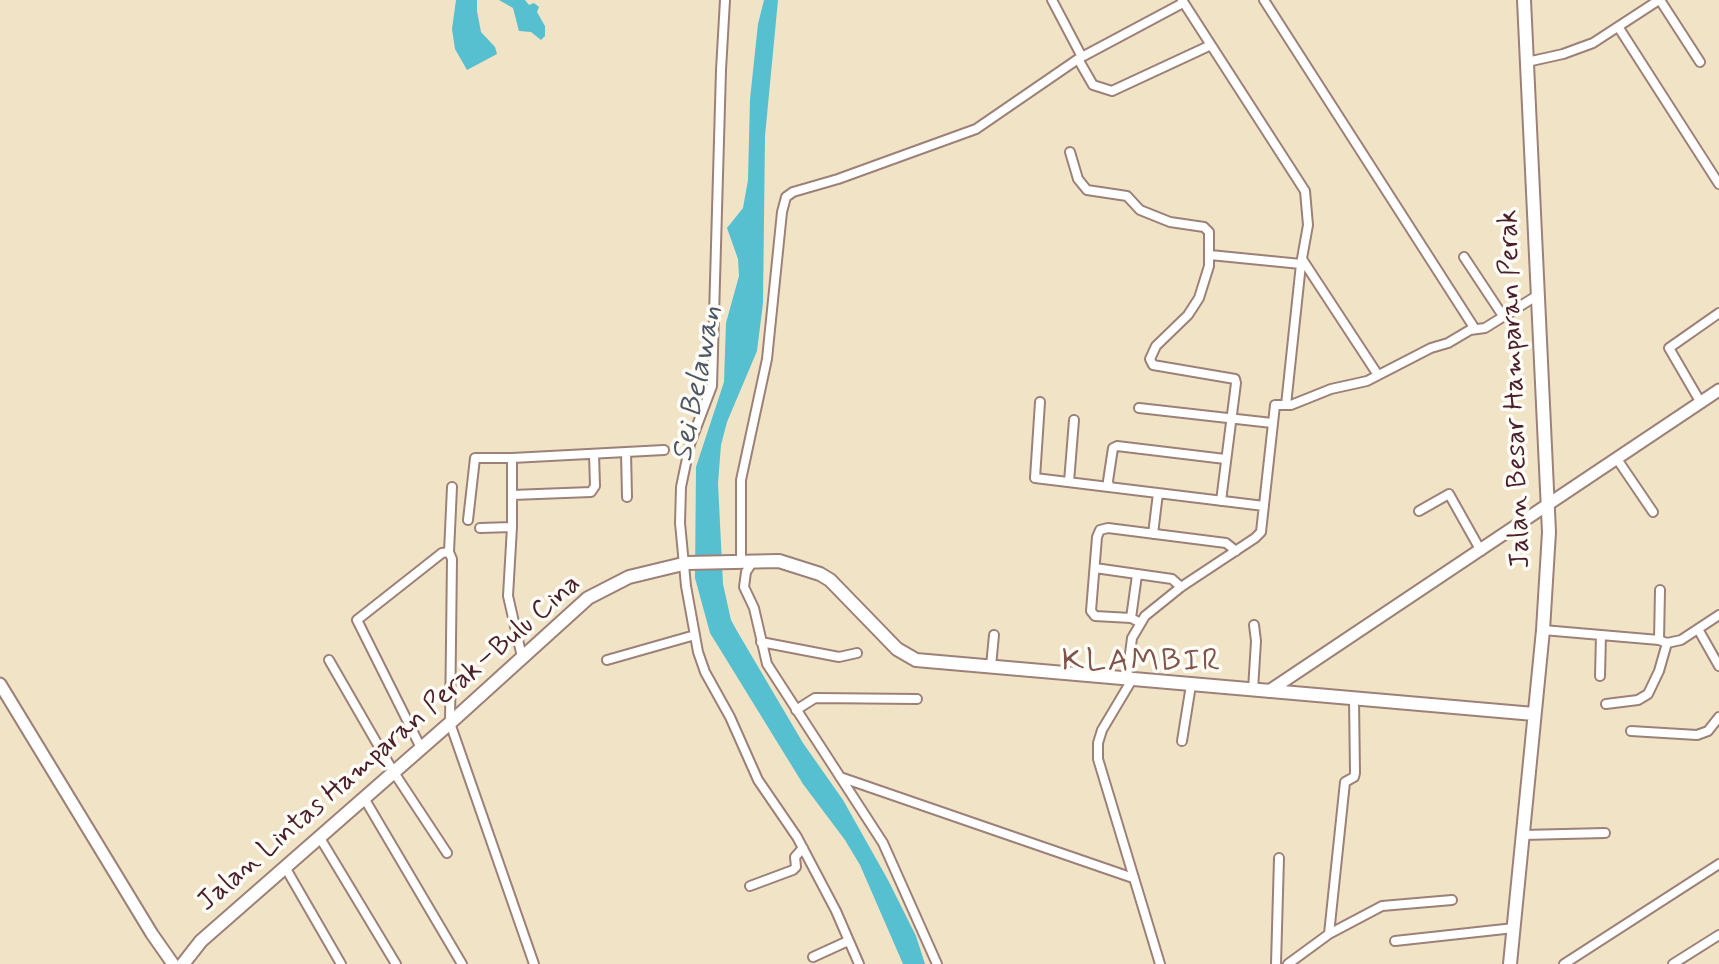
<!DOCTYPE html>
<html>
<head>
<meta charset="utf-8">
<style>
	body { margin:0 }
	canvas { display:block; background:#f0e3c6 }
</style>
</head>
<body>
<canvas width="1719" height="964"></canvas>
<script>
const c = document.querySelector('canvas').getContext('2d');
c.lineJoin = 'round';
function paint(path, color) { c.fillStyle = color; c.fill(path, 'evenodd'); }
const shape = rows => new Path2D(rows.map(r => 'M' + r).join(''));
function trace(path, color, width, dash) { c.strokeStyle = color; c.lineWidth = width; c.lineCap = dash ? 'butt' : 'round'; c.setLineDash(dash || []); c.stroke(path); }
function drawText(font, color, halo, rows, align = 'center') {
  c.font = font + ' Mynerve,sans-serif'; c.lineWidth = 7; c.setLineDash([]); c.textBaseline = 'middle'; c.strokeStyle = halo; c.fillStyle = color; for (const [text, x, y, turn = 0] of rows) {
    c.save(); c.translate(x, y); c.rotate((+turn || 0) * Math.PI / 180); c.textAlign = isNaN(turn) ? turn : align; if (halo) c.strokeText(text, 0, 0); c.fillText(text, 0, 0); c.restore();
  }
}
const water = shape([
	[456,0,477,0,477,11,481,32,495,47,497,54,467,70,455,49,452,29],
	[499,0,525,0,529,5,534,3,539,7,537,12,545,26,545,36,541,40,531,32,519,31,513,8],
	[764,0,778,0,765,136,763,303,757,351,727,422,721,445,718,483,723,584,731,620,737,631,803,743,843,800,888,880,916,936,925,964,903,964,860,865,845,840,803,784,710,633,695,578,696,467,724,382,726,323,739,276,738,259,727,228,743,208,748,180,750,99,758,24]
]);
const street = shape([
	[725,0,721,70,712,386,690,444,681,487,680,523,686,586,698,652,705,672,730,717,758,780,797,837,836,911,859,964],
	[1052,0,1082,57],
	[1182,0,1305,191,1308,225,1301,264,1286,405],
	[1264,0,1475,329],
	[1660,0,1700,62],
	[1619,28,1719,184],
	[1078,59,1093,85,1112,91,1211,45],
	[1527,62,1563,54,1593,43,1659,0],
	[1070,152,1078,179,1087,190,1127,196,1140,210,1170,222,1204,227,1209,232,1209,266,1199,298,1188,315,1156,346,1150,359,1153,365,1235,379,1236,383,1221,501],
	[1210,255,1301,264],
	[1464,257,1503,316],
	[1302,259,1378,375],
	[1040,402,1035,478,1264,506],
	[1701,403,1669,348,1719,313],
	[1139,408,1272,423],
	[626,452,627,497],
	[512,458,664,450],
	[1617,459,1653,512],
	[1069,482,1074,420],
	[1109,486,1108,481,1113,448,1117,446,1225,459],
	[452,487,449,552,452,559,450,723,534,964],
	[512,495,591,492,595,486,594,454],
	[1419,511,1449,494,1481,551],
	[468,520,475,458,512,458,512,527,508,596,522,657],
	[480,528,512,527],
	[1153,534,1158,493],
	[741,560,741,480,767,359,782,212,786,197,793,192,838,179,976,129,1078,59,1183,3],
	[753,561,746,572,744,587,754,608,767,664,883,843,937,964],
	[1095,568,1172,579,1181,587],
	[1131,618,1137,575],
	[1139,622,1131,618,1095,616,1091,611,1097,537,1100,530,1108,528,1226,543,1236,551],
	[1698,629,1719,666],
	[1543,630,1659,640,1667,643,1681,640,1719,615],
	[1659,640,1660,590],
	[761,642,839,657,857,653],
	[329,660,393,771,447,853],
	[607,660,695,635],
	[991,666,994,635],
	[1600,676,1601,635],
	[1127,677,1132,638,1145,616,1181,587,1255,538,1261,532,1275,405,1291,405,1331,389,1367,381,1431,348,1448,343,1470,330,1485,328,1538,295],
	[1133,678,1102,730,1098,743,1098,759,1160,964],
	[1253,690,1256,641,1254,625],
	[1606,704,1638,700,1648,694,1659,671,1667,643],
	[796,710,815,698,917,699],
	[1631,731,1697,735,1708,731,1719,717],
	[1182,741,1191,685],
	[421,748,357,620,442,553,449,552],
	[840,777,1133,878],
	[364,798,462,964],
	[1523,835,1605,833],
	[320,838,396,964],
	[285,867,341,964],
	[750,886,793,870,796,867,795,857,803,848],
	[1329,934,1382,906,1452,900],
	[1395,941,1514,928],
	[813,957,848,941],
	[1276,964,1279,858],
	[1288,964,1329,934,1345,782,1354,777,1355,773,1354,699],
	[1564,964,1719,864],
	[1673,964,1719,935]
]);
const secondary = shape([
	[0,684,152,934,173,964],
	[1269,691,1719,390]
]);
const primary = shape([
	[183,964,201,941,450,723,588,598,629,577,687,563,779,561,820,574,830,580,897,649,916,660,1534,714],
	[1510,964,1543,630,1549,532,1524,0]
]);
const streetNames = [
	["Jalan Besar Hamparan Perak",1516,389,-92],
	["Jalan Lintas Hamparan Perak–Bulu Cina",390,744,-41]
];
const waterNames = [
	["Sei Belawan",699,384,-79]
];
const quarterNames = [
	["KLAMBIR",1142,663]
];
paint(water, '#56c0d1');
trace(street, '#9d8178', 12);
trace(secondary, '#9d8178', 15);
trace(primary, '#9d8178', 16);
trace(street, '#fff', 8);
trace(secondary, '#fff', 11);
trace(primary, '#fff', 12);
drawText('28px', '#4a1f2b', '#fdfcf7', streetNames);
drawText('italic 30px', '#4e5765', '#fdfcf7', waterNames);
c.letterSpacing = '2px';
drawText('32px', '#80544a', '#fdfcf7', quarterNames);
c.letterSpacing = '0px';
</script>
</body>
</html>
